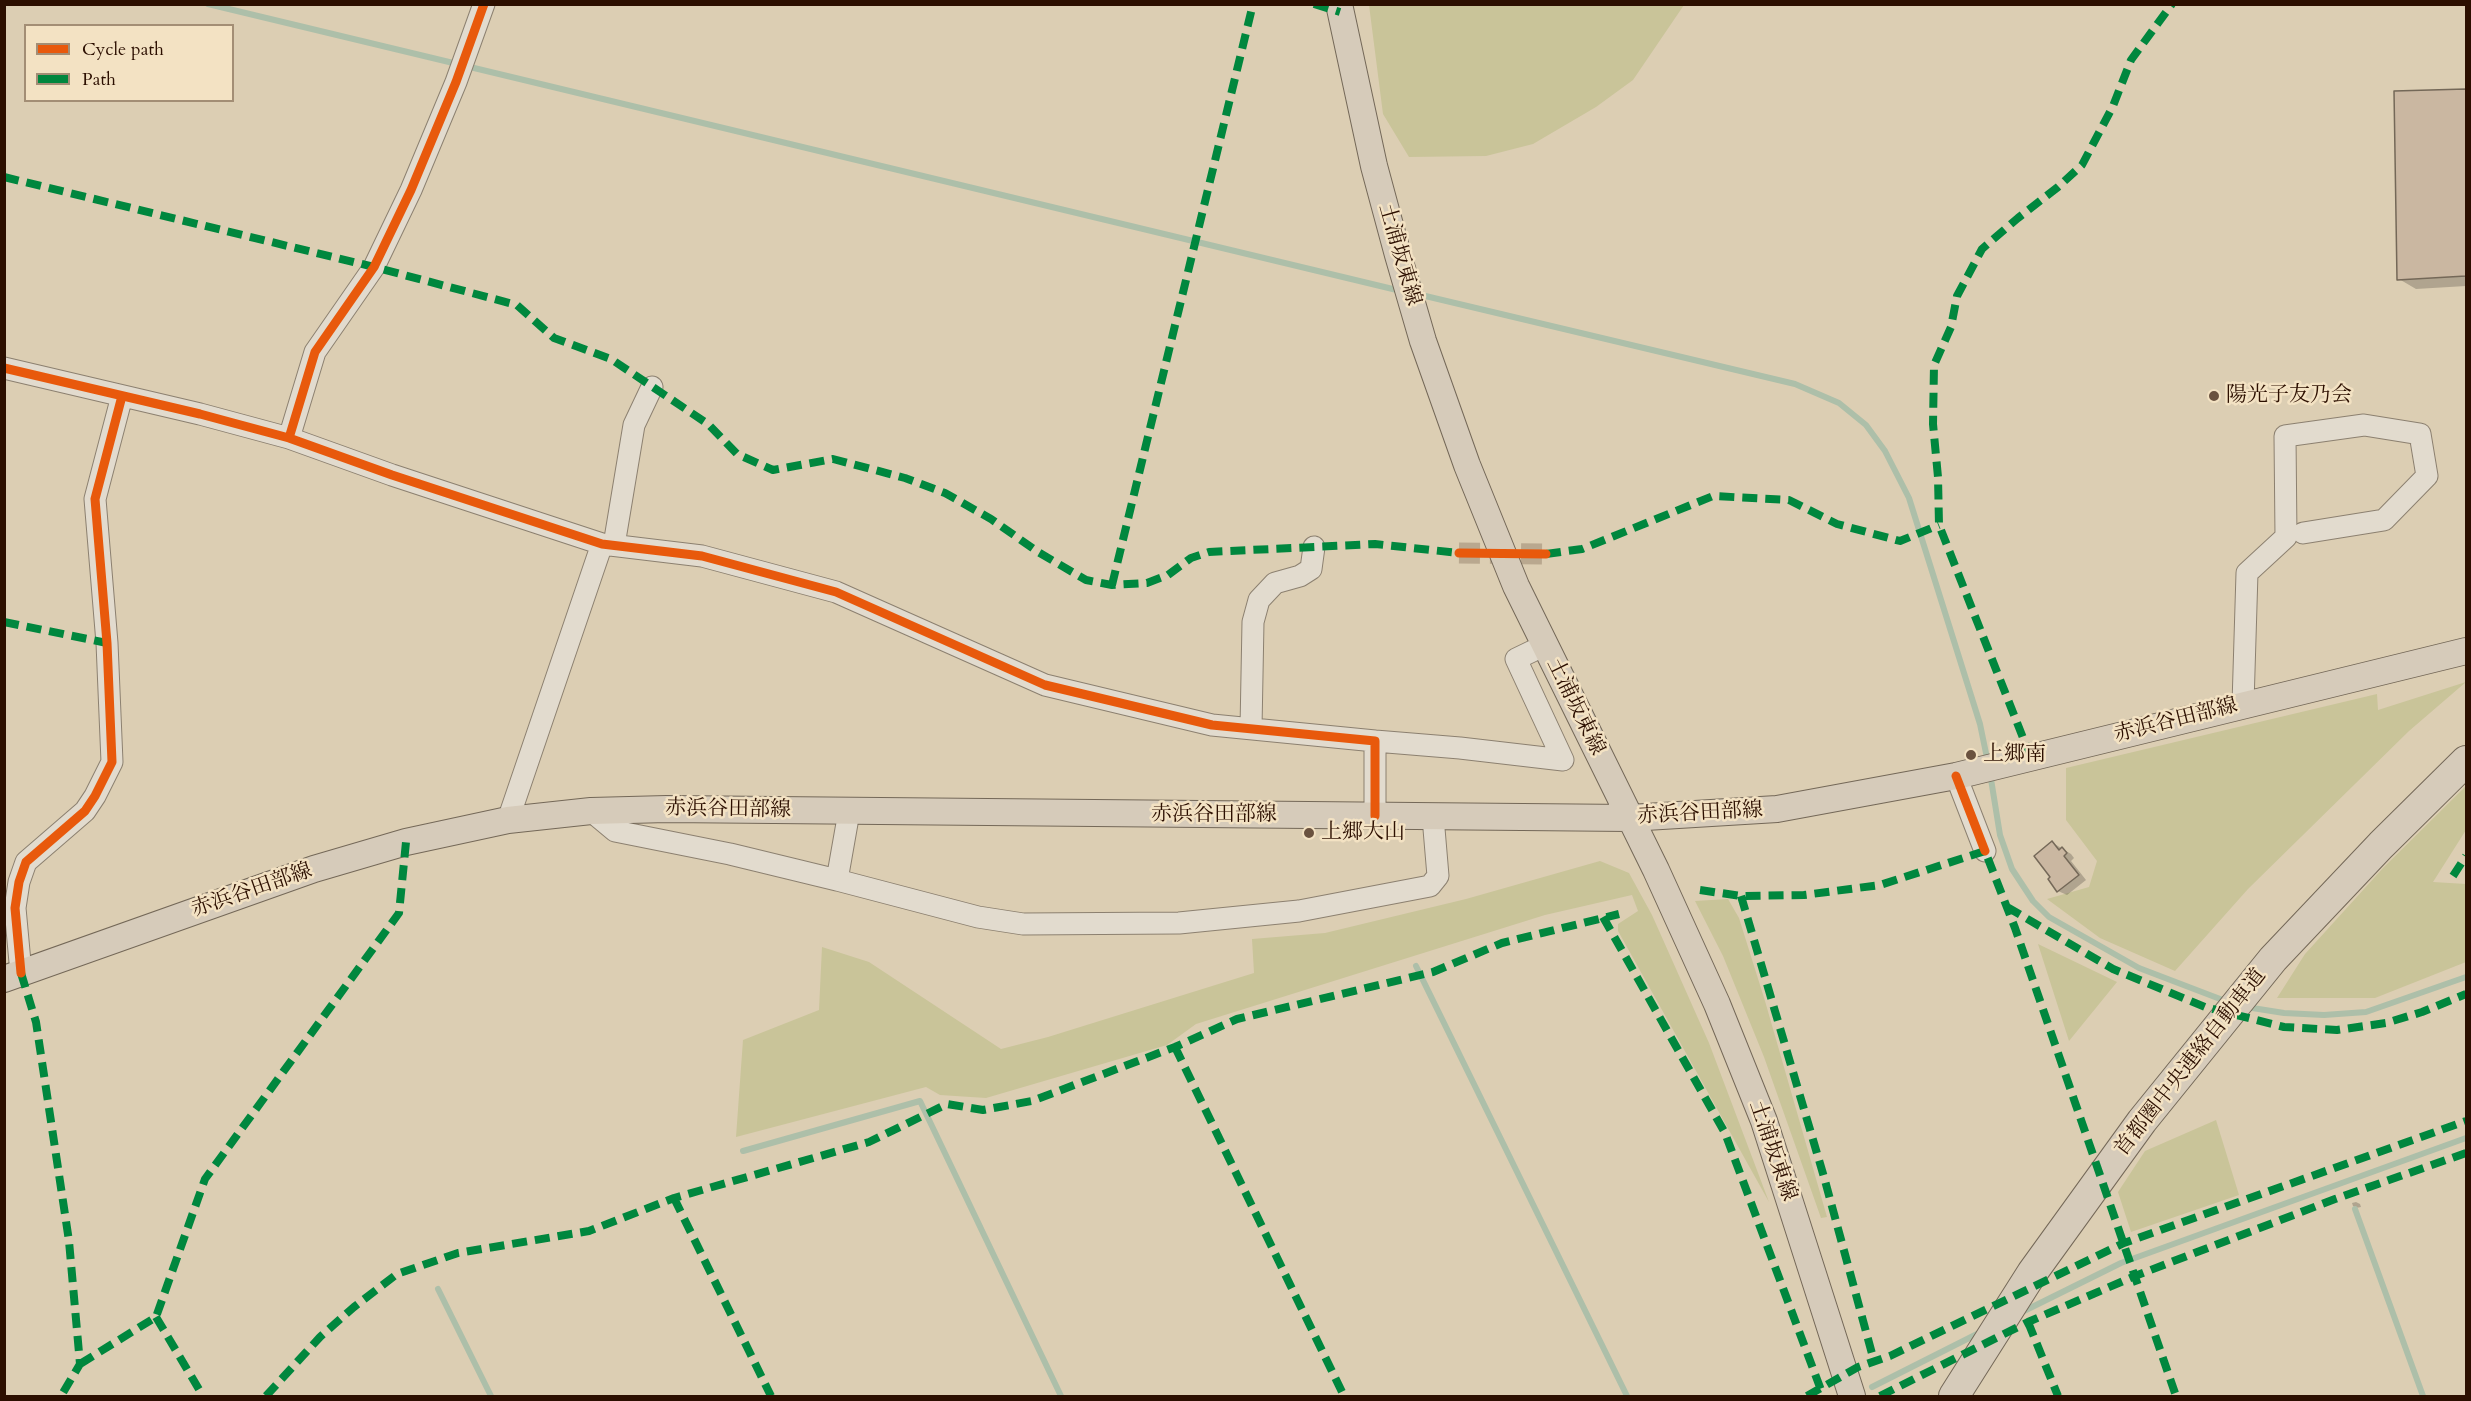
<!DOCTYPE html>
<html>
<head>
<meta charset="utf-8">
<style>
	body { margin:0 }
	#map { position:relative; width:2471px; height:1401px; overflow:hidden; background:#dcceb3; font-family:Cardo,serif }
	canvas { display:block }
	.frame { position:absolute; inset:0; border:6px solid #2c0f00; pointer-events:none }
	.legend { position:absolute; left:24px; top:24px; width:210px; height:78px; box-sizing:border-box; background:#f3e2c3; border:2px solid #a38e75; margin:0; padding:8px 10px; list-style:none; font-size:18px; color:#2c0f00 }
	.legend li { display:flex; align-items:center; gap:12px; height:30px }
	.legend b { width:30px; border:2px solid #a38e75 }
</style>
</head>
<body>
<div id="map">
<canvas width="2471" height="1401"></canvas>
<div class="frame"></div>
<ul class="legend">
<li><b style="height:8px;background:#e8590c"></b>Cycle path</li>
<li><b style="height:8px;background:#00873e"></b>Path</li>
</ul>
</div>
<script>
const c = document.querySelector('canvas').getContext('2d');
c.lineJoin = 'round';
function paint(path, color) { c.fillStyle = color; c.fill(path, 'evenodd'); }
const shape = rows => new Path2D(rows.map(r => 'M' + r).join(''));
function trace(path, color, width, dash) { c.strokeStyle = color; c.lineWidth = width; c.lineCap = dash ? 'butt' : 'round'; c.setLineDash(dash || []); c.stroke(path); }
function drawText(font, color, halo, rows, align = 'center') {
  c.font = font + ' Cardo,"Noto Serif JP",serif'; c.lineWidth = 5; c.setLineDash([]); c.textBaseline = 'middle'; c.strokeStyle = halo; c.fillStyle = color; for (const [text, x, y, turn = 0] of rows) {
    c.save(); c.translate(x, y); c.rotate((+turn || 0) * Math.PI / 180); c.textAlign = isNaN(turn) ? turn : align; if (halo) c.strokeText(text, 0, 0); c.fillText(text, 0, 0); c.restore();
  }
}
const green = shape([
	[1369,5,1369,4,1684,5,1633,80,1596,107,1533,144,1486,156,1409,157,1383,114],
	[2466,682,2409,731,2248,889,2175,971,2100,938,2047,899,2089,887,2097,861,2066,820,2066,768,2377,694,2378,710],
	[2466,786,2466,830,2433,882,2466,884,2466,962,2375,998,2277,998,2305,954,2384,867],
	[1600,861,1629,873,1652,915,1709,1043,1769,1202,1618,931,1618,924,1638,911,1632,895,1545,915,1196,1024,1167,1045,986,1098,940,1095,926,1087,736,1137,743,1040,819,1010,822,947,869,962,1001,1049,1048,1037,1254,973,1252,939,1325,933,1466,899],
	[1728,899,1739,918,1765,1001,1827,1217,1821,1218,1764,1057,1723,956,1695,901],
	[2038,944,2117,982,2069,1041],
	[2216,1120,2239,1195,2131,1232,2118,1192,2145,1151]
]);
const shadow = shape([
	[2466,90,2466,286,2416,289,2399,279,2395,92],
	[2053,843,2071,854,2074,858,2071,861,2086,880,2067,895,2058,891,2052,877],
	[2356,1202,2360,1204,2361,1207,2356,1208,2353,1206,2352,1203]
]);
const stream = shape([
	[208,4,1401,291],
	[1417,294,1795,384,1839,403,1866,425,1885,451,1909,498,1980,724,1988,763],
	[1990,773,2000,835,2012,869,2033,901,2049,917,2139,968,2228,1002],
	[1416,966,1627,1396],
	[2246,1007,2284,1013,2324,1015,2366,1012,2466,977],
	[743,1151,920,1101,1061,1396],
	[2355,1209,2423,1396],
	[438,1289,491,1396],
	[2020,1313,2121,1263,2466,1138],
	[1872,1387,1981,1332]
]);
const building = shape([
	[2466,89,2466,276,2397,280,2394,91,2466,89],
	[2052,841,2059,850,2062,847,2067,853,2064,856,2079,875,2057,892,2048,879,2050,877,2034,856,2052,841]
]);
const minorTunnel = shape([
	[1459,553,1546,554]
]);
const minor = shape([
	[4,368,200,414,289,438,392,475,602,544,702,556,836,592,1045,685,1212,725,1375,741,1375,816],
	[289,438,315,352,374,267,411,190,456,82,484,4],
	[614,545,634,425,652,387],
	[2243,704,2247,573,2286,537,2285,436,2364,425,2420,434,2427,476,2384,520,2303,533],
	[1251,728,1253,622,1259,600,1275,583,1300,576,1311,569,1314,547],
	[1375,741,1460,748,1563,760,1516,659,1545,645],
	[1956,776,1985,851],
	[591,811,615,831,730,854,837,880],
	[849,812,837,880,978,917,1023,924,1179,923,1299,911,1430,886,1438,876,1433,817],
	[508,820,602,544],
	[21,973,15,908,19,882,26,862,85,811,95,796,112,762,107,643,95,499,122,396]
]);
const major = shape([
	[1339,4,1374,166,1398,255,1423,341,1467,465,1516,586,1656,870,1717,1004,1764,1121,1852,1396],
	[4,979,314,869,406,842,508,820,591,811,667,809,1629,818,1777,809,1956,776,2466,651]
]);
const highway = shape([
	[1954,1396,2032,1273,2142,1121,2273,959,2381,845,2466,761]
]);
const quiet = shape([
	[1314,4,1340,12],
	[4,177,374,267,517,305,554,338,611,359,708,424,737,454,773,470,833,459,905,478,945,493,991,519,1038,552,1086,580,1112,585,1147,583,1168,575,1191,558,1209,552,1375,544,1459,553],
	[1546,554,1582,549,1713,496,1789,500,1837,524,1900,541,1939,525],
	[1112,585,1253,4],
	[4,622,107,643],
	[2031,758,1939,525,1938,477,1933,424,1934,365,1951,327,1957,296,1982,249,2018,218,2058,187,2082,165,2113,106,2131,60,2172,4],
	[2453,876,2466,856],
	[1700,890,1741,896,1804,895,1880,885,1985,851,2015,928,2176,1396],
	[1741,896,1824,1177,1874,1361],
	[2007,907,2113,969,2205,1007,2284,1027,2337,1030,2386,1023,2422,1012,2466,994],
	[1603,917,1725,1133,1821,1390],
	[21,973,36,1022,69,1241,80,1364,61,1396],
	[1175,1047,1344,1396],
	[674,1198,771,1396],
	[156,1317,203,1396],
	[2028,1322,2058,1396],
	[80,1364,156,1317,205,1179,399,913,406,842],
	[266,1396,320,1337,354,1307,397,1274,458,1253,589,1231,674,1198,869,1142,947,1104,983,1110,1032,1101,1175,1047,1237,1019,1433,972,1502,943,1619,914],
	[1807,1396,1858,1367,1890,1356,2124,1243,2466,1121],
	[1880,1396,2028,1322,2135,1276,2335,1199,2466,1153]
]);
const cycleway = shape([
	[4,368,200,414,289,438,392,475,602,544,702,556,836,592,1045,685,1212,725,1375,741,1375,816],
	[289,438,315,352,374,267,411,190,456,82,484,4],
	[1459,553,1546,554],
	[1956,776,1985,851],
	[21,973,15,908,19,882,26,862,85,811,95,796,112,762,107,643,95,499,122,396]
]);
const markers = [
	[2214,396,6,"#6a523f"],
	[1971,755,6,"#6a523f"],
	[1309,833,6,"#6a523f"]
];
const streetNames = [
	["土浦坂東線",1399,255,74],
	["土浦坂東線",1575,707,64],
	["赤浜谷田部線",2176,721,-14],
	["赤浜谷田部線",728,810,1],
	["赤浜谷田部線",1700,814,-3],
	["赤浜谷田部線",1214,815],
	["赤浜谷田部線",252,891,-19],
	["首都圏中央連絡自動車道",2191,1063,-52],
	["土浦坂東線",1772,1151,71]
];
const poiNames = [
	["陽光子友乃会",2226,396],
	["上郷南",1983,755],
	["上郷大山",1321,833]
];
paint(green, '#c9c499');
paint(shadow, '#0003');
trace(stream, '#adbfa9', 6);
paint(building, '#cab7a1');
trace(building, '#746858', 1.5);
trace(minorTunnel, '#b9a88f', 21, [21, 10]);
trace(minor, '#8c8070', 23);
trace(major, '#746858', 28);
trace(highway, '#746858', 32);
trace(minor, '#e2dbce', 21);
trace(major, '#d6cbba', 26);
trace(highway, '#d6cbba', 30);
trace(quiet, '#00873e', 8, [15, 8]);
trace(cycleway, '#e8590c', 9);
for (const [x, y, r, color] of markers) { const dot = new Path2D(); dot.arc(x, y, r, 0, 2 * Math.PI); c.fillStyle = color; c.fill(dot); trace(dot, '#f3e2c3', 2); }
drawText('21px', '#2c0f00', '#f3e2c3', streetNames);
drawText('21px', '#2c0f00', '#f3e2c3', poiNames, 'left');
</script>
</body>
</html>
